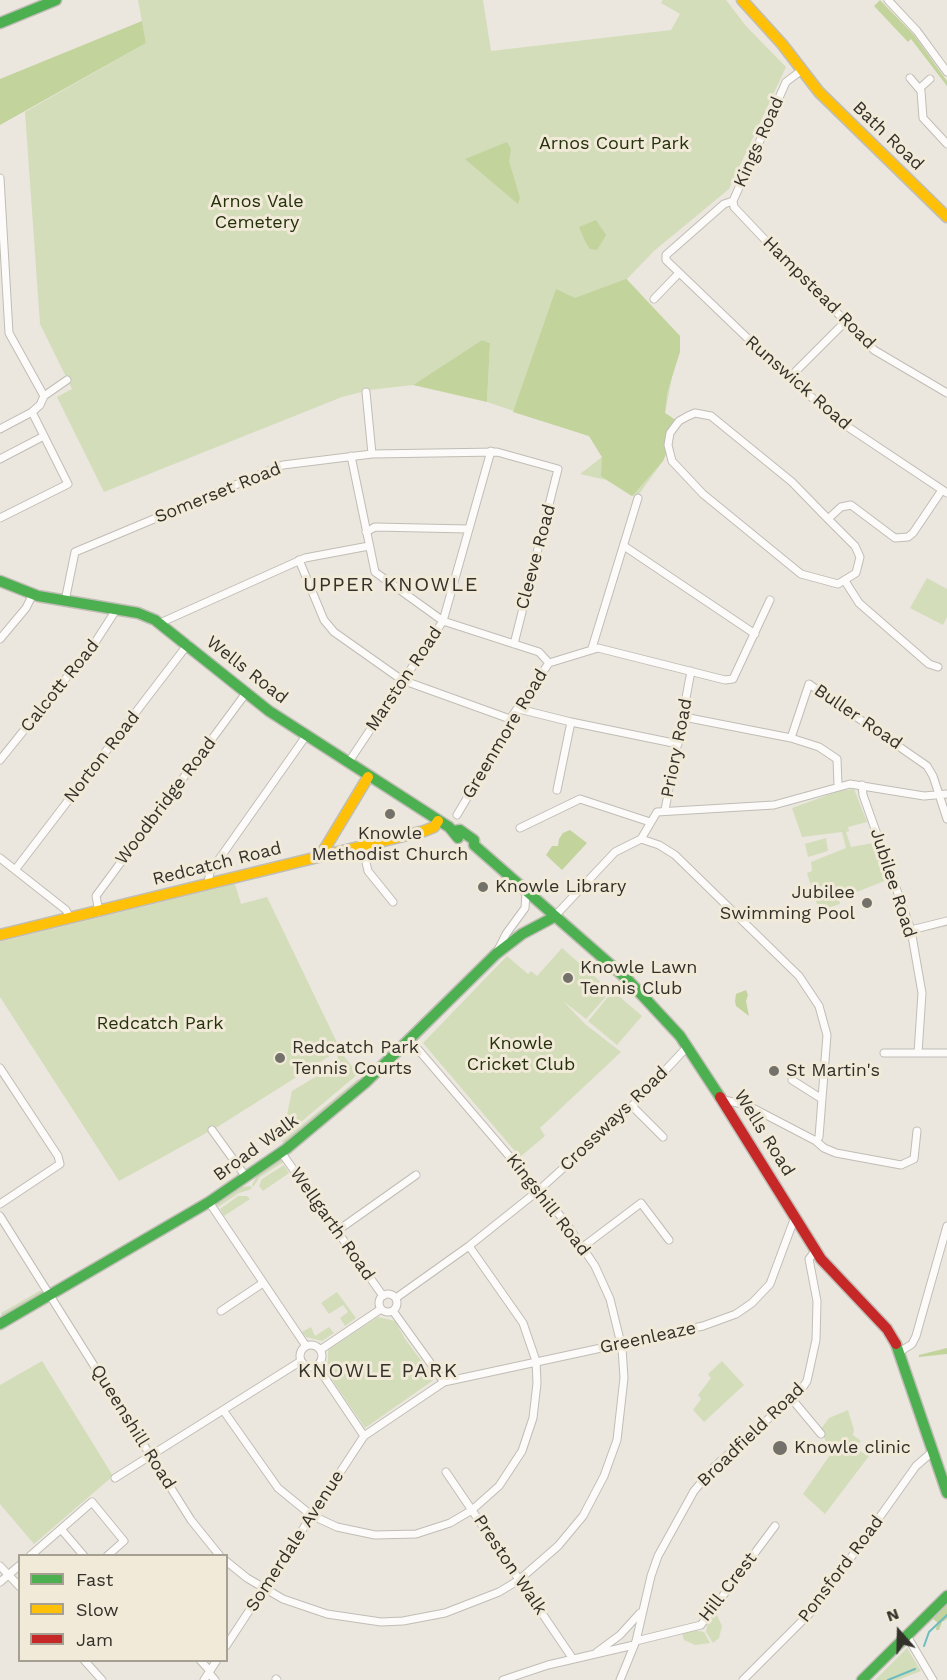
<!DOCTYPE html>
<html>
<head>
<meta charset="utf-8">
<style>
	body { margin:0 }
	#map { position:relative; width:947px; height:1680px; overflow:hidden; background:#ebe7de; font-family:"Work Sans",sans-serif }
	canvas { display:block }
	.legend { position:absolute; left:18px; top:1554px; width:210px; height:108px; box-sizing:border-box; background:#f1ead8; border:2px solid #a5a092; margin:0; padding:8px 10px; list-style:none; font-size:18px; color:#33312a }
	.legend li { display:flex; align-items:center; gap:12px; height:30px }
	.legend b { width:30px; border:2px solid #a5a092 }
	.north { position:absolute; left:869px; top:1602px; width:60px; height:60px; -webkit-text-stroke:4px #f1ead8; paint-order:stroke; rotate:340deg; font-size:16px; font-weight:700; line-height:24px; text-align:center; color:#33312a }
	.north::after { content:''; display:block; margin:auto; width:21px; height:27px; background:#33312a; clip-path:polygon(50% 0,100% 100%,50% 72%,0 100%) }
</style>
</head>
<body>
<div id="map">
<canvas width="947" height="1680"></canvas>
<ul class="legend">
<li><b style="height:8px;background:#4caf50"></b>Fast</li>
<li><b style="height:8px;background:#ffc107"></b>Slow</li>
<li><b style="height:8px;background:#c62828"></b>Jam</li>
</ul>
<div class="north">N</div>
</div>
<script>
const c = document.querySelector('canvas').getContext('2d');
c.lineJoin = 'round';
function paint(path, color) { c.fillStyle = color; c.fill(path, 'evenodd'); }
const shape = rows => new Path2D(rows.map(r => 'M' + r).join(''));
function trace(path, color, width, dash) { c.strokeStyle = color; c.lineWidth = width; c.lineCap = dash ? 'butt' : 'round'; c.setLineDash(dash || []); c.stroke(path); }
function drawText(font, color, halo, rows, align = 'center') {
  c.font = font + ' "Work Sans",sans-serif'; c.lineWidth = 6; c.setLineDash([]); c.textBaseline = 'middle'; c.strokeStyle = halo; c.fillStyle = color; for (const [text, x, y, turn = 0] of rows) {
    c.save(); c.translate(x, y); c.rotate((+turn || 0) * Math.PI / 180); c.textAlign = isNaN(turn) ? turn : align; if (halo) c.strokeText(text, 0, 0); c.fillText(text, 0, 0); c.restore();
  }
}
const green = shape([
	[138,0,483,0,491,51,671,30,680,14,661,3,663,0,726,0,746,26,786,67,729,189,654,251,627,279,680,336,665,413,677,421,663,461,639,494,632,496,606,480,580,474,602,457,589,436,487,402,490,343,482,340,413,385,369,390,342,397,104,492,57,397,72,389,40,324,25,112,146,43],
	[927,578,947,589,947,617,943,625,910,608],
	[854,789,867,822,848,827,849,831,846,832,851,847,873,843,887,880,839,899,840,904,819,911,807,873,812,871,811,862,846,848,842,832,802,837,792,808,839,791],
	[826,838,828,851,808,857,805,844],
	[235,884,241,904,267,897,343,1055,358,1074,282,1138,292,1091,327,1070,338,1058,336,1052,219,1126,119,1181,0,997,0,942],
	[562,948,611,991,586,1019,563,1001,585,1024,621,1052,540,1128,545,1136,520,1157,423,1043,507,956,528,974,531,971,537,976],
	[613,991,642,1016,617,1045,588,1021],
	[358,1079,361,1083,285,1145,282,1141],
	[280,1159,285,1161,260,1177,253,1187,252,1185,258,1173],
	[284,1165,289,1173,263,1191,259,1186,262,1179],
	[250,1186,252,1188,249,1190,239,1193,218,1207,217,1205,217,1202,240,1187],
	[238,1196,247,1196,250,1199,224,1216,220,1209],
	[41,1290,43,1294,3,1317,1,1313],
	[337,1292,356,1318,345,1326,340,1318,348,1312,343,1305,329,1314,321,1303],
	[378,1317,395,1321,405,1339,435,1379,365,1428,324,1368,328,1360,328,1350],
	[311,1327,315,1336,329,1327,334,1333,322,1341,306,1337,302,1332],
	[42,1361,113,1476,34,1544,0,1504,0,1385],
	[722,1361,744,1385,704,1422,693,1410,701,1399,698,1395,711,1378,708,1374],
	[848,1410,854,1430,853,1435,861,1441,854,1448,869,1456,825,1514,803,1494,832,1452,823,1446,826,1441,820,1430,829,1418],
	[715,1611,722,1626,719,1638,713,1643,706,1632,708,1621],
	[693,1630,704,1632,710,1643,695,1645,684,1640,682,1633],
	[907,1648,921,1671,898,1680,875,1680]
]);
const forest = shape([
	[880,0,914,35,947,81,947,86,911,39,908,42,874,6],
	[142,21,146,43,0,125,0,79],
	[507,142,511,149,509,161,520,198,518,204,465,159],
	[596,220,606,235,597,250,590,249,586,243,579,227],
	[626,279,680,336,680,352,667,393,665,413,677,421,667,452,663,461,632,496,601,476,602,457,589,436,513,412,556,289,575,298],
	[482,340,490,343,487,402,413,385],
	[570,830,587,843,562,870,546,855,552,846,558,846,559,839,563,833],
	[746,990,748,995,746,1001,749,1016,736,1006,735,1001,736,994],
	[947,1348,947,1354,919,1357,919,1355],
	[947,1605,947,1619,942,1622,939,1630,936,1630,937,1622,933,1619]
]);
const stream = shape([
	[924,1646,929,1632,947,1615],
	[888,1680,915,1669]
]);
const street = shape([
	[888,0,917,31,947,72],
	[798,73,786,82,733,201,724,204,666,255,666,260,789,378,842,423,947,493],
	[910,78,921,91,923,118,947,144],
	[920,88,930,79],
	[0,178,9,333,44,396],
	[733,201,734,207,768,243,874,350,947,393],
	[654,299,679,273],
	[789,378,846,321],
	[366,392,372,454],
	[0,429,32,412,40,405,44,396,67,380],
	[351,456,375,572,443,621,539,652,549,663],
	[0,459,44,436],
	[0,518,68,484,32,412],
	[828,519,855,546,860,557,856,573,838,584,801,574,703,494,672,461,668,445,670,433,679,421,688,416,695,413,711,416,792,482,828,519,841,507,851,505,895,538,908,537,913,533,942,490],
	[366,532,375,527,468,529],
	[624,546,755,634],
	[299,560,324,620,334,632,402,680,510,719],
	[845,581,859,603,929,664,938,667],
	[65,601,75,552,283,465,372,454,497,452,558,469,514,644],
	[160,623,305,558,369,546],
	[0,639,26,608,33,594],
	[592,648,638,498],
	[519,709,571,722,678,744],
	[684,717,791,738,819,747,837,759,838,785],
	[791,738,809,684,927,766,933,776,947,819],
	[0,760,96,641,116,610],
	[348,763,443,621,491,451],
	[862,785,863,795,911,930,922,993,918,1053],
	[557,790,571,722],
	[665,810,691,671],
	[457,815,509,727,510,719,549,663,598,648,725,680,733,679,770,600],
	[520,828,580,799,650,822],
	[641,839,659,845,675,855,799,976,819,1006,827,1035,819,1137,816,1141,747,1105,724,1100],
	[362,845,368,871,393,902],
	[0,858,66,910,70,918],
	[15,870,188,644],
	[208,883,210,872,306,736],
	[99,912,96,896,246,693],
	[554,917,615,852,641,839,657,812,774,805,850,784,924,796,947,794],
	[911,930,947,921],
	[497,952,506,934,525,908,526,893],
	[884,1053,947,1053],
	[0,1068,58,1156,60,1164,0,1204],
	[792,1080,822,1099],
	[632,1106,663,1137],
	[212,1130,246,1177],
	[816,1141,824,1148,836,1153,901,1165,914,1159,917,1131],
	[281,1152,383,1296],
	[209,1202,306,1346],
	[0,1216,191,1520,220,1556],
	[337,1231,416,1175],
	[584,1246,641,1203,669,1240],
	'379 1303a9 9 0 1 1 18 0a9 9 0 1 1-18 0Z',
	[396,1298,469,1246,539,1190,632,1106,688,1046],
	[221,1311,263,1283],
	'300 1356a11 11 0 1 1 22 0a11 11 0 1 1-22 0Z',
	[320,1350,381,1309],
	[901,1351,912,1344,916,1336,947,1226],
	[317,1366,364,1436,444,1382,393,1311],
	[444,1382,703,1326,736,1314,752,1303,770,1284,795,1217],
	[791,1398,821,1434],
	[223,1410,278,1488,311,1515,337,1527,375,1535,416,1534,450,1523,472,1510,499,1486,522,1451,533,1418,537,1383,536,1361,523,1323,469,1246],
	[446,1472,573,1659],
	[115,1478,301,1361],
	[61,1529,92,1502,124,1541,107,1556],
	[30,1556,61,1529,84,1556],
	[226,1561,247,1578,283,1599,327,1614,381,1622,403,1621,445,1613,499,1592,519,1580,558,1546,583,1516,604,1476,617,1440,624,1378,622,1348,610,1299,595,1266,563,1219,410,1040],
	[0,1566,20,1587],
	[0,1582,20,1565],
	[907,1636,933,1680],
	[636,1641,701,1625,775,1526],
	[226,1646,364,1436],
	[597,1652,620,1635,640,1613],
	[84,1660,102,1680],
	[200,1660,210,1671],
	[209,1673,215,1680],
	[276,1679,277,1680],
	[204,1680,217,1660],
	[503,1680,548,1665,634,1645],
	[620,1680,636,1641,651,1576,658,1556,694,1491,716,1465,801,1390,807,1381,816,1340,817,1301,809,1259,815,1251],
	[743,1680,815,1608,916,1466,932,1452]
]);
const fast = shape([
	[0,23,56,0],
	[0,581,38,596,138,613,155,620,269,711,449,827,458,838],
	[454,831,460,830,474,840,474,845,628,980,680,1036,720,1097],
	[0,1324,209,1202,286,1149,365,1083,496,954,522,934,554,917],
	[896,1344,947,1493],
	[862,1680,947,1596]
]);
const slow = shape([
	[742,0,782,44,819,92,947,217],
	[321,855,368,777],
	[0,935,424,831,434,827,438,821]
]);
const jam = shape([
	[720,1097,821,1259,887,1329,896,1344]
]);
const markers = [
	[390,814,6,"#737169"],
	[483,887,6,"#737169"],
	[867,903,6,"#737169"],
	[568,978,6,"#737169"],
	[280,1058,6,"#737169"],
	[774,1071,6,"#737169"],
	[780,1448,8,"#737169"]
];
const streetNames = [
	["Bath Road",888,136,44],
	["Kings Road",759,142,-66],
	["Hampstead Road",819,293,45],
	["Runswick Road",798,383,41],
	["Somerset Road",218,493,-22],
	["Cleeve Road",536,557,-75],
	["Wells Road",247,670,38],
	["Marston Road",404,679,-56],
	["Calcott Road",60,686,-51],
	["Buller Road",858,717,34],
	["Greenmore Road",505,734,-59],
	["Priory Road",677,748,-79],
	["Norton Road",102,757,-52],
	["Woodbridge Road",166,801,-53],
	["Redcatch Road",217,864,-14],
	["Jubilee Road",893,883,72],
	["Crossways Road",614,1119,-44],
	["Wells Road",764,1133,58],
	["Broad Walk",256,1148,-36],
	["Kingshill Road",548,1205,52],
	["Wellgarth Road",332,1224,55],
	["Greenleaze",648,1338,-12],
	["Queenshill Road",133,1427,58],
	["Broadfield Road",751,1435,-44],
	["Somerdale Avenue",295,1541,-57],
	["Preston Walk",510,1565,56],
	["Ponsford Road",841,1569,-53],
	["Hill Crest",728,1587,-52]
];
const parkNames = [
	["Arnos Court Park",614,144],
	["Arnos Vale",257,202],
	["Cemetery",257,223],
	["Redcatch Park",160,1024],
	["Knowle",521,1044],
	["Cricket Club",521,1065]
];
const poiNames = [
	["Knowle",390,834,"center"],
	["Methodist Church",390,855,"center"],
	["Knowle Library",495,887],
	["Jubilee",855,893,"right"],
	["Swimming Pool",855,914,"right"],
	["Knowle Lawn",580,968],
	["Tennis Club",580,989],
	["Redcatch Park",292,1048],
	["Tennis Courts",292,1069],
	["St Martin's",786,1071],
	["Knowle clinic",794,1448]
];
const neighbourhoodNames = [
	["UPPER KNOWLE",391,585],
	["KNOWLE PARK",378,1371]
];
paint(green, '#d3ddba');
paint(forest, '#c2d39c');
trace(stream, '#6cbcc0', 2);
trace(street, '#c0bdb6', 9);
trace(fast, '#c0bdb6', 13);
trace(slow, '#c0bdb6', 13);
trace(jam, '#c0bdb6', 13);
trace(street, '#fcfbfa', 7);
trace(fast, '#4caf50', 10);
trace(slow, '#ffc107', 10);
trace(jam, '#c62828', 10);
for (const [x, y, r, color] of markers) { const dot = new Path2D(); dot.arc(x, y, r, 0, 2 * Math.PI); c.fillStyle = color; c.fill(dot); trace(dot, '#f1ead8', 2); }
drawText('18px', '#33312a', '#f1ead8', streetNames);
drawText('18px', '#24310a', '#f1ead8', parkNames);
drawText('18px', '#33312a', '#f1ead8', poiNames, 'left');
c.letterSpacing = '1.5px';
drawText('20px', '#33312a', '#f1ead8', neighbourhoodNames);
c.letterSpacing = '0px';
</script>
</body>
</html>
